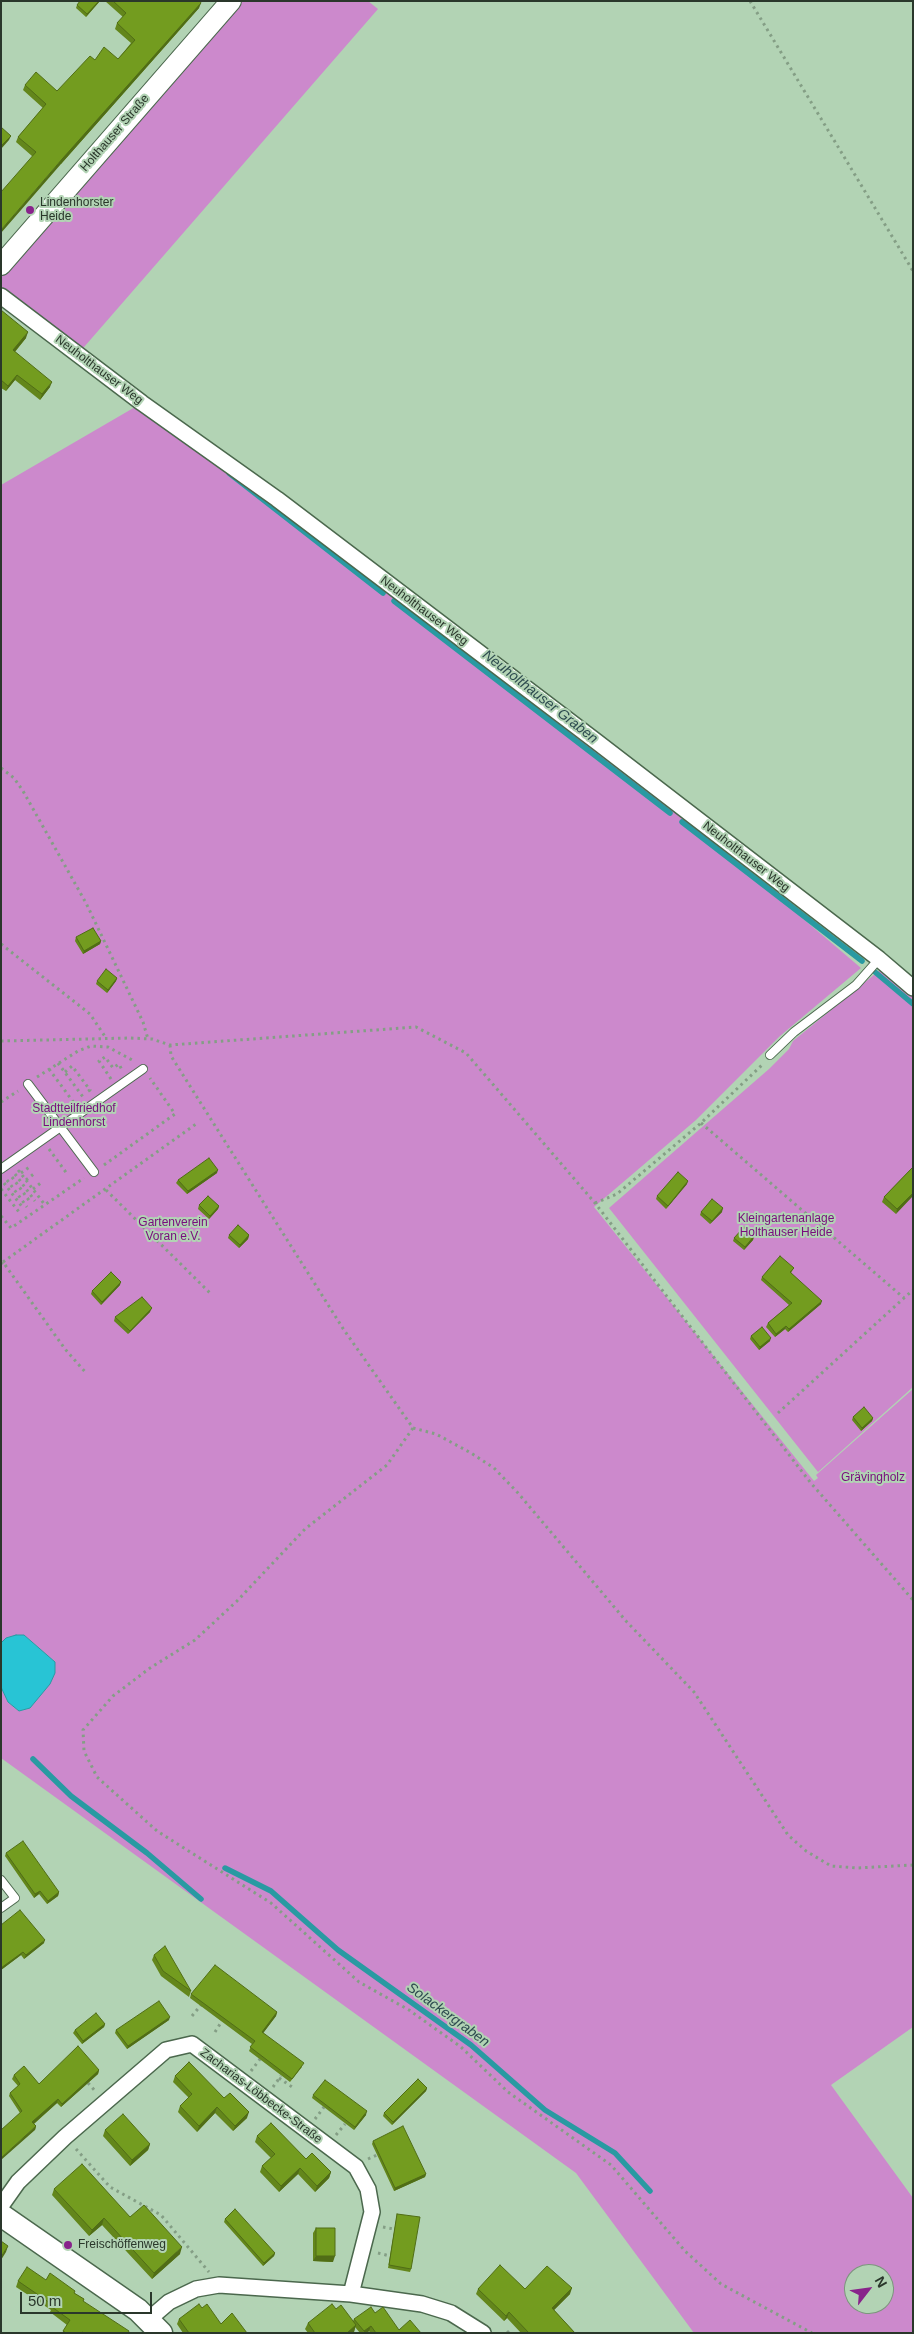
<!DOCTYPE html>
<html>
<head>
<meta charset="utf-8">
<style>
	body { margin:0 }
	#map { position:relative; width:914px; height:2334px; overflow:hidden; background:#b2d3b4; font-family:Arial,sans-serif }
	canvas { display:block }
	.frame { position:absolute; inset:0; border:2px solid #2a372b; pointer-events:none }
	.north { position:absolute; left:844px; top:2264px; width:50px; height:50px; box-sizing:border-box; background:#b2d3b4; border:1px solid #7c957d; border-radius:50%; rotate:60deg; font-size:14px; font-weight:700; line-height:20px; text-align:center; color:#2a372b }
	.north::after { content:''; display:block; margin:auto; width:18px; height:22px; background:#88238b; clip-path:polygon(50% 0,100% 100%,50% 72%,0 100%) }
	.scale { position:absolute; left:20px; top:2292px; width:132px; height:22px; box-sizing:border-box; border:2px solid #2a372b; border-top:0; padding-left:6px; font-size:15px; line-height:18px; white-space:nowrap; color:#2a372b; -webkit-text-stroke:4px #b2d3b4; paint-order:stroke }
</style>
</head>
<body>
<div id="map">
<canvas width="914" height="2334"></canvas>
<div class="frame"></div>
<div class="north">N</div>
<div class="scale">50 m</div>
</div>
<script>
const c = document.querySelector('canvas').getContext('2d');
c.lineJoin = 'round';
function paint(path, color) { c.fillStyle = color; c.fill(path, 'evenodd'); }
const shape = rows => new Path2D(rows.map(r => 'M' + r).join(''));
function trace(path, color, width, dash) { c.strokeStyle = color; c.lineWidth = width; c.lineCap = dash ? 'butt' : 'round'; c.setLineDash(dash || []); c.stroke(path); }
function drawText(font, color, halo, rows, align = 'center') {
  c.font = font + ' Arial,sans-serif'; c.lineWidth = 4; c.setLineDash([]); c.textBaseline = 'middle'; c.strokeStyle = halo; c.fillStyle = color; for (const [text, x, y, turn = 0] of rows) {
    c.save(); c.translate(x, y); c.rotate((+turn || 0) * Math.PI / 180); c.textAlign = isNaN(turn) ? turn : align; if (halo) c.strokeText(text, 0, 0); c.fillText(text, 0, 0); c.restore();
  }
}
const green = shape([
	[231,1,368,1,378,9,78,354,1,296,1,265],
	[142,403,648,787,861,968,780,1036,696,1120,594,1207,814,1481,818,1478,816,1475,913,1389,913,2027,831,2085,913,2198,913,2333,694,2333,576,2173,1,1758,1,1687,8,1702,19,1711,30,1708,55,1662,24,1635,6,1638,1,1643,1,485],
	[854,2274,884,2274,884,2304,854,2304],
	[880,970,913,997,913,1387,818,1472,609,1208,769,1069,789,1049,793,1041]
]);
const water = shape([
	[16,1635,24,1635,55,1662,55,1673,50,1684,30,1708,19,1711,8,1702,1,1687,1,1643,6,1638,16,1635]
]);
const stream = shape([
	[229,473,383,593],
	[394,601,670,813],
	[682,822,862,961],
	[875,972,913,1004],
	[33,1759,71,1796,147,1853,201,1899],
	[225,1868,271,1891,338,1950,471,2045,545,2110,615,2153,650,2191]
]);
const path = shape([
	[750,1,913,271],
	[1,768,14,778,23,791,86,903,143,1022,148,1039],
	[1,944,90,1014,106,1038],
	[1,1041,130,1038,152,1039,170,1045,416,1027,466,1053,595,1203,810,1482,913,1600],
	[170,1045,171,1056,344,1330,413,1428,436,1434,471,1453,494,1468,518,1493,626,1621,694,1692,788,1835,806,1851,831,1866,857,1868,913,1865],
	[58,1063,83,1097],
	[49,1069,74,1103],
	[65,1072,72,1066,90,1090,87,1092],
	[37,1077,78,1051,91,1046,108,1047,134,1061],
	[111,1079,99,1061,105,1057,113,1068,119,1064,122,1070],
	[1,1102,18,1091],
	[701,1123,904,1298,913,1290],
	[49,1149,68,1175],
	[104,1165,175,1114,150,1078],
	[18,1172,19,1171,45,1205],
	[21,1173,31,1166],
	[15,1174,35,1201],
	[12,1177,31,1203],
	[7,1180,27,1207],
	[26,1180,35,1173],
	[4,1183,23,1208],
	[1,1189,19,1212],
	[33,1189,42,1182],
	[106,1190,211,1294],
	[595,1203,617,1194,701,1123,763,1064],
	[1,1216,11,1228,84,1178],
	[3,1262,196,1124],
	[1,1264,3,1262,65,1349,87,1374],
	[778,1413,904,1298],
	[413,1428,387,1465,305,1529,237,1601,195,1640,150,1668,113,1696,83,1730,84,1751,97,1777,157,1831,271,1903,359,1982,409,2010,461,2047,508,2092,611,2165,685,2251,721,2284,812,2333],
	[192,2016,201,2005],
	[215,2032,222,2021],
	[251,2071,260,2059],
	[279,2078,295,2089],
	[88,2083,96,2092],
	[273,2087,281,2076],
	[315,2119,324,2107],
	[336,2135,345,2124],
	[76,2149,110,2187,161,2215,209,2272],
	[368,2159,377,2155],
	[383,2227,394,2229],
	[378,2253,390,2256],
	[507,2331,509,2333]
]);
const service = shape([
	[770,1055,794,1032,856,985,879,959],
	[28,1084,94,1172],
	[1,1169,143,1069],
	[1,1880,15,1898,1,1908]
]);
const minor = shape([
	[1,296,142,403,277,499,597,742,879,959,913,988],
	[1,2206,18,2182,65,2137,166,2050,192,2044,356,2167,368,2189,372,2212,351,2294],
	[148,2320,169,2302,196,2289,219,2285,351,2294,422,2304,451,2313,483,2333]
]);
const tertiary = shape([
	[1,265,231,1]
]);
const secondary = shape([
	[1,2215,138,2310,161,2333]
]);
const wall = shape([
	[80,1,100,1,86,17,76,8,77,5],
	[105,1,200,1,199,8,61,164,32,156,16,142,18,137,43,108,23,90,25,85,57,91,95,60,118,59,131,43,115,29,117,23,123,17],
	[1,310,26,338,15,352,50,387,40,400,15,380,6,391,1,388],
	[76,937,101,941,100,944,83,954,75,941],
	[117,978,116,981,107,993,96,984,97,981],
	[913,1167,896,1214,882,1202,884,1197],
	[217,1173,187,1194,176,1183,178,1180],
	[687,1184,666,1209,656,1199,657,1196],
	[199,1205,219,1206,218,1209,209,1219,198,1209],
	[701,1212,722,1212,710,1224,700,1215],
	[229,1235,249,1235,248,1239,239,1248,228,1238],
	[754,1236,753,1240,744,1250,733,1241,734,1238],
	[794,1268,791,1273,821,1304,788,1332,785,1329,775,1337,766,1327,768,1323,789,1305,761,1280,762,1277],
	[120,1285,101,1305,91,1294,92,1291],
	[150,1312,128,1334,114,1321,115,1317],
	[751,1336,770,1341,759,1350,750,1339],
	[853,1417,873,1418,872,1421,861,1431,852,1420],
	[6,1853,59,1892,58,1896,47,1904,39,1894,34,1898,5,1856],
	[1,1925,44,1943,24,1959,21,1955,1,1970],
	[154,1955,191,1991,189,1997,161,1976,152,1960],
	[191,1994,277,2012,276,2016,263,2033,302,2067,290,2082,249,2051,252,2044,190,1998],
	[169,2020,127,2049,115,2033,116,2030],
	[105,2024,104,2027,82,2044,73,2033,75,2030],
	[99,2070,98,2074,61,2107,57,2103,34,2124,36,2126,35,2130,20,2113,9,2096,10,2093,18,2086,12,2079,14,2075,39,2084],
	[175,2076,224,2098,247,2118,233,2131,215,2113,197,2132,178,2112,180,2106,189,2098,173,2082],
	[427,2088,426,2091,392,2125,383,2116,384,2113],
	[313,2095,366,2115,354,2130,312,2098],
	[105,2130,150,2144,148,2150,130,2166,103,2136],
	[257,2136,331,2172,329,2178,315,2192,298,2174,279,2192,260,2172,262,2166,271,2158,255,2142],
	[373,2141,426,2174,425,2177,394,2191,372,2144],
	[54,2189,130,2217,180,2254,152,2279,102,2225,89,2236,52,2195],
	[397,2214,411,2269,410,2272,388,2268],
	[225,2219,275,2253,274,2256,263,2266,224,2222],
	[316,2228,333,2262,313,2261,313,2233],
	[46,2280,75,2291,74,2293,84,2299,83,2302,128,2333,62,2333,67,2325,50,2312,51,2310,16,2287,18,2281],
	[478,2289,525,2289,570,2294,554,2310,575,2333,521,2333,507,2318,504,2321,476,2294],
	[202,2308,221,2324,247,2333,183,2333,177,2324,179,2319],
	[336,2309,353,2321,354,2319,375,2313,399,2330,421,2333,370,2333,369,2331,367,2333,360,2333,355,2327,354,2332,353,2333,308,2333,305,2329,308,2323]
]);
const shadedWall = shape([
	[99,1,100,1,99,2,86,17,87,14],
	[201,3,199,8,61,164,1,233,1,230,63,158],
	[11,136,9,140,1,149,1,146],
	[28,332,26,338,11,356,13,350],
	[17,375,15,380,6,391,8,386],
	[52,382,50,387,40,400,42,394],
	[101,941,100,944,83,954,84,951],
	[117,978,116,981,107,993,108,990],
	[218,1170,217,1173,187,1194,188,1191],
	[688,1181,687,1184,666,1209,668,1206],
	[913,1193,913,1196,896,1214,897,1209],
	[219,1206,218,1209,209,1219,210,1216],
	[723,1208,722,1212,710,1224,712,1221],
	[249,1235,248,1239,239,1248,240,1245],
	[754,1236,753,1240,744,1250,745,1247],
	[121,1282,120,1285,101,1305,102,1302],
	[822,1301,821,1304,788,1332,789,1329],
	[152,1308,150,1312,128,1334,130,1331],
	[786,1326,785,1329,775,1337,776,1334],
	[771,1338,770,1341,759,1350,760,1347],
	[873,1418,872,1421,861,1431,862,1428],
	[40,1891,39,1894,34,1898,35,1894],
	[59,1892,58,1896,47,1904,48,1901],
	[45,1940,44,1943,24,1959,26,1955],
	[23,1952,21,1955,1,1970,1,1968],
	[277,2012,276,2016,261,2036,262,2032],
	[170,2017,169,2020,127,2049,128,2046],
	[105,2024,104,2027,82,2044,83,2041],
	[99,2070,98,2074,61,2107,62,2104],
	[427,2088,426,2091,392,2125,393,2122],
	[58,2099,57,2103,31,2126,32,2122],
	[217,2107,215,2113,197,2132,199,2126],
	[367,2111,366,2115,354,2130,355,2127],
	[249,2112,247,2118,233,2131,235,2126],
	[36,2126,35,2130,1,2160,1,2158],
	[150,2144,148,2150,130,2166,132,2160],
	[300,2168,298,2174,279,2192,281,2186],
	[331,2172,329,2178,315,2192,317,2186],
	[426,2174,425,2177,394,2191,395,2188],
	[104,2218,102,2225,89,2236,92,2230],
	[8,2246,6,2252,1,2260,1,2257],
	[182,2247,180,2254,152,2279,154,2273],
	[275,2253,274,2256,263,2266,264,2263],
	[316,2256,335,2256,333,2262,313,2261],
	[572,2288,570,2294,550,2314,552,2308],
	[509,2312,507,2318,504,2321,506,2316],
	[356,2325,354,2332,353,2333,347,2333],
	[371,2326,369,2331,367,2333,364,2333,364,2331]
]);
const building = shape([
	[80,1,99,1,87,14,77,5,80,1],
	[113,1,200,1,201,3,63,158,1,230,1,192,36,152,18,137,46,104,25,85,36,72,57,91,90,56,95,60,104,47,118,59,135,40,117,23,126,13,113,1],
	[1,127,11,136,1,146,1,127],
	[1,310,28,332,13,350,52,382,42,394,17,375,8,386,1,380,1,310],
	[93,928,101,941,84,951,76,937,93,928],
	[106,969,117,978,108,990,97,981,106,969],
	[209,1158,218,1170,188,1191,178,1180,209,1158],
	[913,1167,913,1193,897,1209,884,1197,913,1167],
	[678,1172,688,1181,668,1206,657,1196,678,1172],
	[208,1196,219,1206,210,1216,199,1205,208,1196],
	[712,1199,723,1208,712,1221,701,1212,712,1199],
	[238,1225,249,1235,240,1245,229,1235,238,1225],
	[744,1227,754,1236,745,1247,734,1238,744,1227],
	[780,1256,794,1268,790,1272,822,1301,789,1329,786,1326,776,1334,768,1323,792,1303,762,1277,780,1256],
	[111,1272,121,1282,102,1302,92,1291,111,1272],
	[142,1297,152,1308,130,1331,115,1317,142,1297],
	[762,1327,771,1338,760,1347,751,1336,762,1327],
	[864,1407,873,1418,862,1428,853,1417,864,1407],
	[23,1841,59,1892,48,1901,40,1891,35,1894,6,1853,23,1841],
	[20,1910,45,1940,26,1955,23,1952,1,1968,1,1925,20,1910],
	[165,1946,191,1991,163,1971,154,1955,165,1946],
	[215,1965,277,2012,262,2032,304,2063,292,2079,250,2047,255,2041,191,1994,215,1965],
	[159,2001,170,2017,128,2046,116,2030,159,2001],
	[96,2013,105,2024,83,2041,75,2030,96,2013],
	[78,2046,99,2070,62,2104,58,2099,32,2122,36,2126,1,2158,1,2130,22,2111,10,2093,20,2084,14,2075,24,2066,39,2084,78,2046],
	[189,2062,224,2098,230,2093,249,2112,235,2126,217,2107,199,2126,180,2106,192,2094,175,2076,189,2062],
	[418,2079,427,2088,393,2122,384,2113,418,2079],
	[325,2080,367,2111,355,2127,313,2095,325,2080],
	[123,2114,150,2144,132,2160,105,2130,123,2114],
	[271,2123,306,2159,312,2153,331,2172,317,2186,300,2168,281,2186,262,2166,275,2154,257,2136,271,2123],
	[403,2126,426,2174,395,2188,373,2141,403,2126],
	[82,2164,130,2217,144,2205,182,2247,154,2273,104,2218,92,2230,54,2189,82,2164],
	[235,2209,275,2253,264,2263,225,2219,235,2209],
	[397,2214,420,2217,411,2269,389,2265,397,2214],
	[316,2228,335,2228,335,2256,316,2256,316,2228],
	[1,2241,8,2246,1,2257,1,2241],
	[500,2265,525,2289,547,2266,572,2288,552,2308,575,2333,529,2333,509,2312,506,2316,478,2289,500,2265],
	[27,2267,46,2280,50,2273,75,2291,74,2293,84,2299,83,2301,129,2331,128,2333,84,2333,82,2332,81,2333,66,2333,63,2331,70,2320,52,2307,53,2305,18,2281,27,2267],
	[199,2304,202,2308,207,2304,221,2324,232,2313,247,2333,189,2333,179,2319,199,2304],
	[332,2304,336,2309,341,2305,356,2325,347,2333,315,2333,308,2323,332,2304],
	[371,2307,375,2313,383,2307,399,2330,410,2320,421,2333,376,2333,371,2326,364,2331,354,2319,371,2307]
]);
const markers = [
	[30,210,5,"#88238b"],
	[68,2245,5,"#88238b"]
];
const streetNames = [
	["Holthauser Straße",115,133,-49],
	["Neuholthauser Weg",99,370,37],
	["Neuholthauser Weg",424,611,37],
	["Neuholthauser Weg",746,857,38],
	["Zacharias-Löbbecke-Straße",261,2096,37]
];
const poiNames = [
	["Lindenhorster",40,203],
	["Heide",40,217],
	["Freischöffenweg",78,2245]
];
const parkNames = [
	["Stadtteilfriedhof",74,1109],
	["Lindenhorst",74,1123],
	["Kleingartenanlage",786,1219],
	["Holthauser Heide",786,1233],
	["Gartenverein",173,1223],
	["Voran e.V.",173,1237],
	["Grävingholz",873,1478]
];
const waterNames = [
	["Neuholthauser Graben",540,697,38],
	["Solackergraben",448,2015,36]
];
paint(green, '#cc89cc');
paint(water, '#28c4d5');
trace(water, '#299aa2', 1);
trace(stream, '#299aa2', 5.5);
trace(service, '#4b684d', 10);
trace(minor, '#4b684d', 18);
trace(tertiary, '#4b684d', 22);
trace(secondary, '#4b684d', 25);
trace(path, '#849e85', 3, [2.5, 4]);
trace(service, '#fff', 8);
trace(minor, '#fff', 15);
trace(tertiary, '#fff', 20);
trace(secondary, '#fff', 22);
paint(wall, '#63861b');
paint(shadedWall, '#506d16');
paint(building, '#739c1f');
trace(building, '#506d16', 1);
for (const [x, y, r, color] of markers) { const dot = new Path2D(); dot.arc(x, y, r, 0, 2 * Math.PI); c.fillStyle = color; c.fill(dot); trace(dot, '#b2d3b4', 2); }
drawText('12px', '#2a372b', '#b2d3b4', streetNames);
drawText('12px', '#2a372b', '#b2d3b4', poiNames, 'left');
drawText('12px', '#790c7d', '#b2d3b4', parkNames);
drawText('italic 14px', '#2d4b4f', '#b2d3b4', waterNames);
</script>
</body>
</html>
